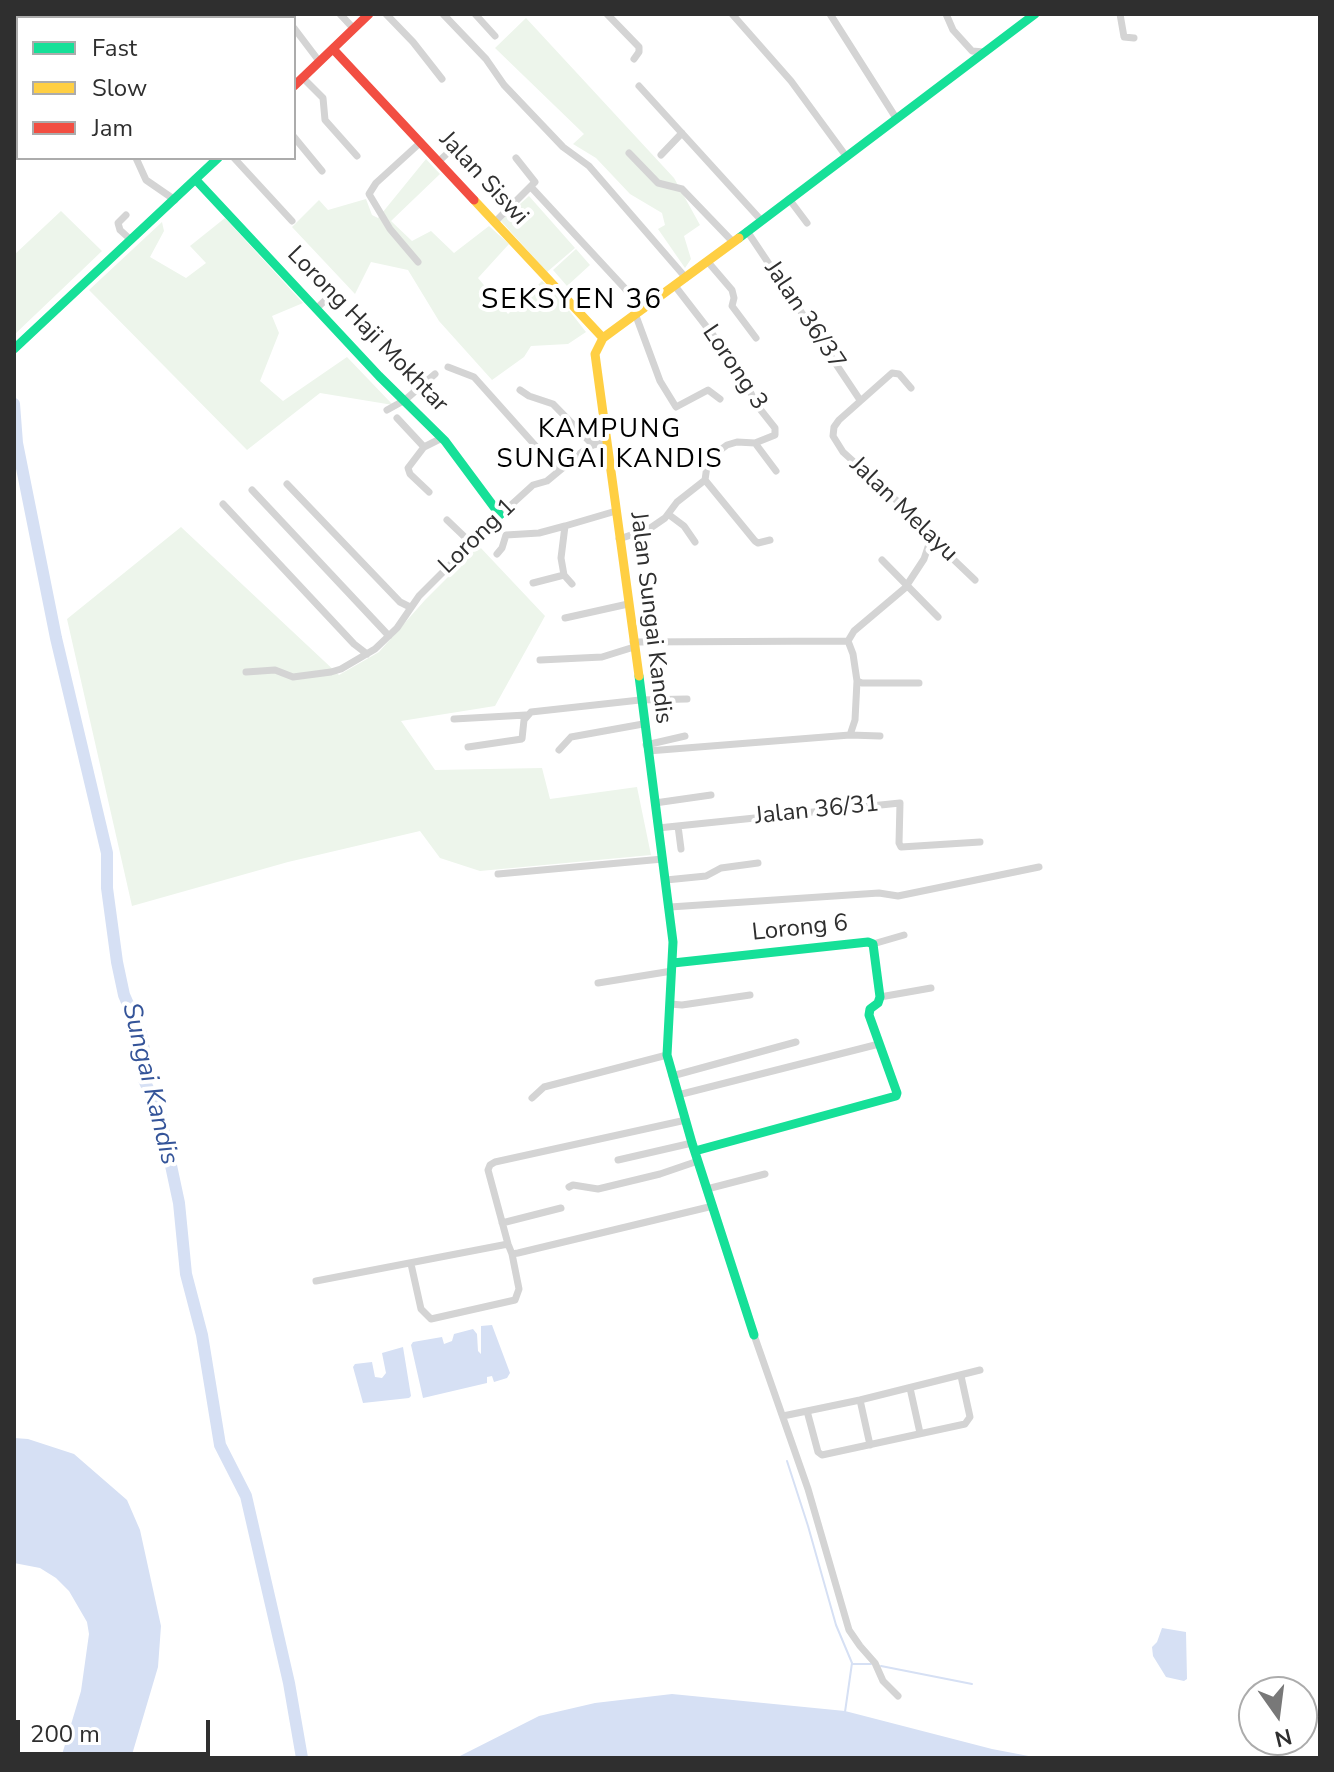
<!DOCTYPE html>
<html>
<head>
<meta charset="utf-8">
<style>
	body { margin:0 }
	#map { position:relative; width:1334px; height:1772px; overflow:hidden; background:#fff; font-family:"Nunito Sans",sans-serif }
	canvas { display:block }
	.frame { position:absolute; inset:0; border:16px solid #2f2f2f; pointer-events:none }
	.legend { position:absolute; left:16px; top:16px; width:280px; height:144px; box-sizing:border-box; background:#fff; border:2px solid #acacac; margin:0; padding:10px 14px; list-style:none; font-size:24px; color:#2f2f2f }
	.legend li { display:flex; align-items:center; gap:16px; height:40px }
	.legend b { width:40px; border:2px solid #acacac }
	.north { position:absolute; left:1238px; top:1676px; width:80px; height:80px; box-sizing:border-box; background:#fff; border:2px solid #acacac; border-radius:50%; rotate:166deg; font-size:22px; font-weight:700; line-height:32px; text-align:center; color:#2f2f2f }
	.north::after { content:''; display:block; margin:auto; width:28px; height:36px; background:#787878; clip-path:polygon(50% 0,100% 100%,50% 72%,0 100%) }
	.scale { position:absolute; left:16px; top:1720px; width:194px; height:36px; box-sizing:border-box; border:4px solid #2f2f2f; border-top:0; padding-left:10px; font-size:24px; line-height:28px; white-space:nowrap; color:#2f2f2f; -webkit-text-stroke:6px #fff; paint-order:stroke }
</style>
</head>
<body>
<div id="map">
<canvas width="1334" height="1772"></canvas>
<div class="frame"></div>
<ul class="legend">
<li><b style="height:10px;background:#16e098"></b>Fast</li>
<li><b style="height:10px;background:#ffcf43"></b>Slow</li>
<li><b style="height:10px;background:#f24e42"></b>Jam</li>
</ul>
<div class="north">N</div>
<div class="scale">200 m</div>
</div>
<script>
const c = document.querySelector('canvas').getContext('2d');
c.lineJoin = 'round';
function paint(path, color) { c.fillStyle = color; c.fill(path, 'evenodd'); }
const shape = rows => new Path2D(rows.map(r => 'M' + r).join(''));
function trace(path, color, width, dash) { c.strokeStyle = color; c.lineWidth = width; c.lineCap = dash ? 'butt' : 'round'; c.setLineDash(dash || []); c.stroke(path); }
function drawText(font, color, halo, rows, align = 'center') {
  c.font = font + ' "Nunito Sans",sans-serif'; c.lineWidth = 8; c.setLineDash([]); c.textBaseline = 'middle'; c.strokeStyle = halo; c.fillStyle = color; for (const [text, x, y, turn = 0] of rows) {
    c.save(); c.translate(x, y); c.rotate((+turn || 0) * Math.PI / 180); c.textAlign = isNaN(turn) ? turn : align; if (halo) c.strokeText(text, 0, 0); c.fillText(text, 0, 0); c.restore();
  }
}
const green = shape([
	[526,18,674,178,700,225,684,236,691,259,685,268,658,229,665,225,662,213,630,194,596,158,573,144,584,134,495,48],
	[426,159,440,174,391,221,412,241,431,231,454,253,489,226,509,244,478,278,508,314,542,281,557,295,586,332,568,344,531,346,524,357,492,380,439,321,408,270,371,262,355,294,292,227,319,200,328,210,366,199,372,215,378,218],
	[529,196,575,248,547,272,501,221],
	[61,211,102,251,14,335,14,255],
	[225,218,303,303,272,316,279,333,260,381,283,401,347,357,393,405,320,393,247,450,89,290,162,222,164,231,150,257,186,278,206,263,190,246],
	[576,249,590,265,567,286,553,270],
	[181,527,339,675,379,652,425,600,479,546,545,616,495,706,401,721,435,770,542,768,550,799,637,787,651,855,480,871,440,858,420,831,288,862,132,906,67,619]
]);
const water = shape([
	[492,1325,510,1373,507,1378,494,1382,492,1376,487,1377,487,1383,423,1398,411,1345,413,1342,442,1337,444,1344,452,1341,454,1334,473,1329,477,1334,478,1351,481,1354,481,1326],
	[403,1347,411,1396,409,1398,363,1403,353,1367,355,1364,372,1362,375,1377,382,1378,386,1373,382,1353],
	[14,1438,28,1439,74,1454,127,1500,140,1530,161,1626,158,1667,131,1758,61,1758,81,1691,89,1634,87,1622,69,1591,56,1578,40,1568,14,1563],
	[1162,1628,1186,1632,1187,1679,1184,1681,1166,1677,1153,1656,1152,1647,1157,1642],
	[672,1694,845,1711,992,1749,1039,1758,456,1758,539,1716,595,1703]
]);
const stream = shape([
	[787,1461,808,1526,836,1625,852,1663,845,1712],
	[853,1664,871,1664],
	[881,1666,972,1684]
]);
const river = shape([
	[14,404,17,443,56,638,107,853,107,888,117,962,124,995,141,1034,145,1055,144,1080,160,1114,179,1203,186,1274,202,1335,220,1445,246,1496,289,1683,302,1758]
]);
const street = shape([
	[340,14,354,29],
	[386,14,413,42,442,79],
	[443,14,486,59,504,85,563,147,589,166,686,278],
	[475,14,495,36],
	[607,14,639,47,639,52,634,59],
	[732,14,791,81,846,156],
	[830,14,896,118],
	[946,14,953,30,972,51,984,52],
	[1120,14,1124,37,1134,38],
	[294,28,319,61],
	[303,78,323,98,325,120,357,156],
	[639,86,761,220],
	[294,137,322,171],
	[629,153,658,183,682,189,733,242],
	[661,155,682,133],
	[136,158,146,180,175,200],
	[234,158,292,221],
	[439,161,450,151,468,171],
	[531,187,644,309],
	[789,199,807,223],
	[126,215,118,223,120,230,131,240],
	[495,222,535,182,516,158],
	[747,231,860,400],
	[418,262,390,229,369,194,376,183,421,142],
	[708,262,732,290,734,298,732,306,756,338],
	[675,286,740,370,756,404,775,428,775,435,755,443],
	[317,308,334,292],
	[636,316,660,381,676,407,708,390,720,399],
	[448,367,474,377,558,471],
	[911,388,899,374,892,373,839,420,834,427,833,436,843,452,917,519,931,538,975,580],
	[520,390,529,396,553,404,593,445],
	[387,410,405,400,435,374],
	[397,418,424,447,442,438],
	[424,447,408,468,410,474,429,492],
	[705,480,755,541,758,543,770,540],
	[287,484,400,602,410,607],
	[252,490,389,636],
	[223,504,354,644,367,654],
	[668,514,684,526,695,542],
	[447,520,471,543],
	[619,539,649,529,665,518,677,502,705,480,708,459,727,445,737,442,755,443,776,471],
	[497,554,502,548,506,535,539,533,565,526],
	[882,560,938,617],
	[533,583,564,575],
	[572,584,564,575,561,558,565,526,616,511],
	[565,618,628,604],
	[848,641,854,631,905,588,924,559,931,538],
	[633,642,848,641,853,654,857,681,862,683,919,683],
	[540,660,602,657,634,647],
	[246,672,275,670,293,677,331,672,341,669,375,649,397,628,419,596,500,515,533,485,547,481,582,452,593,445,607,442],
	[454,719,526,715],
	[850,735,855,720,857,681],
	[646,745,685,736],
	[468,747,522,739,524,720,531,712,640,700,687,699],
	[559,750,571,737,643,724],
	[648,751,850,735,880,736],
	[655,803,711,795],
	[678,826,681,849],
	[658,828,900,803,899,843,901,847,980,842],
	[498,874,663,859],
	[666,880,706,876,721,868,758,863],
	[670,907,879,893,898,896,1039,867],
	[873,944,904,935],
	[598,983,672,971],
	[880,997,931,988],
	[670,1004,682,1005,750,995],
	[672,1076,796,1042],
	[678,1095,879,1044],
	[532,1098,544,1087,667,1055],
	[686,1120,495,1162,490,1165,488,1170,508,1244,512,1254,518,1253,713,1206],
	[618,1160,692,1143],
	[569,1187,573,1185,598,1189,660,1174,698,1161],
	[707,1189,765,1174],
	[502,1223,561,1208],
	[411,1264,421,1309,431,1319,515,1300,519,1289,512,1254],
	[316,1281,508,1244],
	[754,1335,808,1489,849,1630,860,1646,875,1663,883,1681,898,1696],
	[910,1388,920,1433],
	[860,1400,870,1445],
	[807,1411,818,1452,822,1455,965,1424,970,1417,961,1376],
	[783,1416,860,1400,980,1370]
]);
const fast = shape([
	[196,180,379,376,445,441,500,515],
	[739,238,1035,14],
	[14,349,218,158],
	[639,676,673,942,667,1055,692,1143,754,1335],
	[673,963,868,942,873,944,880,997,878,1003,870,1009,869,1015,897,1093,896,1096,695,1151]
]);
const slow = shape([
	[474,200,603,338],
	[639,676,595,354,603,338,739,238]
]);
const jam = shape([
	[333,49,474,200],
	[294,86,369,14]
]);
const streetNames = [
	["Jalan Siswi",483,179,47],
	["Jalan 36/37",804,316,56],
	["Lorong Haji Mokhtar",367,330,46],
	["Lorong 3",734,368,56],
	["Jalan Melayu",903,510,44],
	["Lorong 1",478,537,-44],
	["Jalan Sungai Kandis",650,618,83],
	["Jalan 36/31",817,811,-6],
	["Lorong 6",800,929,-6]
];
const neighbourhoodNames = [
	["KAMPUNG",610,431],
	["SUNGAI KANDIS",610,461]
];
const waterNames = [
	["Sungai Kandis",149,1084,76]
];
const quarterNames = [
	["SEKSYEN 36",572,301]
];
paint(green, '#edf5eb');
paint(water, '#d6e0f4');
trace(stream, '#d6e0f4', 2);
trace(river, '#d6e0f4', 12);
trace(street, '#d4d4d4', 7);
trace(fast, '#16e098', 9);
trace(slow, '#ffcf43', 9);
trace(jam, '#f24e42', 9);
drawText('24px', '#2f2f2f', '#fff', streetNames);
c.letterSpacing = '2px';
drawText('26px', '#000', '#fff', neighbourhoodNames);
c.letterSpacing = '0px';
drawText('italic 26px', '#345499', '#fff', waterNames);
c.letterSpacing = '2px';
drawText('28px', '#000', '#fff', quarterNames);
c.letterSpacing = '0px';
</script>
</body>
</html>
